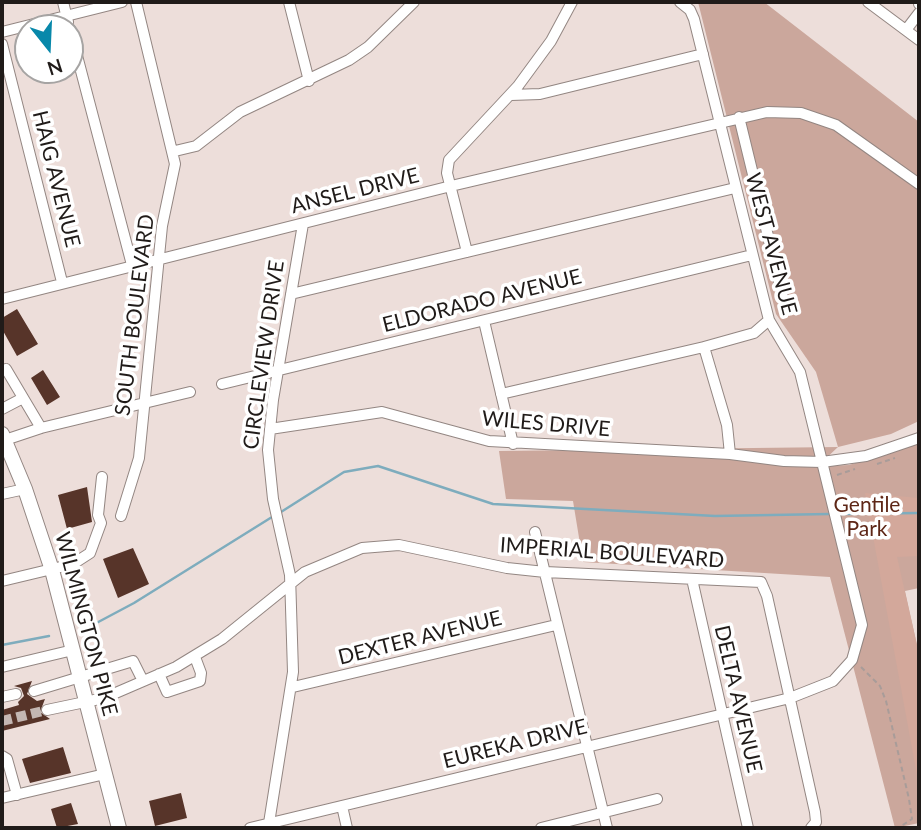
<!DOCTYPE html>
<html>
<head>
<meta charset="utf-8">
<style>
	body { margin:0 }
	#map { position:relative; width:921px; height:830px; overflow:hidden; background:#eddeda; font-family:Lato,sans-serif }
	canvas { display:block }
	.frame { position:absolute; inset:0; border:4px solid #201b19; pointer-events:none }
	.north { position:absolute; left:14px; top:14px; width:70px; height:70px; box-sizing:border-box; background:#fff; border:2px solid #a6a4a3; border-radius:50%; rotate:162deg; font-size:19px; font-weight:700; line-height:28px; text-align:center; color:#201b19 }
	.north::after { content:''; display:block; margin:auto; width:24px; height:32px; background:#0888aa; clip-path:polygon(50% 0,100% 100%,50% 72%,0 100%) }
</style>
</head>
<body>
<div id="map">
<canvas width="921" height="830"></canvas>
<div class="frame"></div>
<div class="north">N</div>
</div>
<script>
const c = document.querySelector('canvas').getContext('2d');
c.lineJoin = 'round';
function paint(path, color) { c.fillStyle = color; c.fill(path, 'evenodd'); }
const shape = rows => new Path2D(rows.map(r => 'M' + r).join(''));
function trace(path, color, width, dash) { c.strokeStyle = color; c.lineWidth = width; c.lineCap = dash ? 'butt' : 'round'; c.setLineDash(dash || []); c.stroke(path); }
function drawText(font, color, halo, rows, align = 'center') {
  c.font = font + ' Lato,sans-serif'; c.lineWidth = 7; c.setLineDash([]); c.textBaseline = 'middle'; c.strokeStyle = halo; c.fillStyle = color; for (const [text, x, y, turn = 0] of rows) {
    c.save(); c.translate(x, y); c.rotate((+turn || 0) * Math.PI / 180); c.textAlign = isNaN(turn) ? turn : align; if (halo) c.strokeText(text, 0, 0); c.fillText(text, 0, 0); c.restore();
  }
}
const green = shape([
	[698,2,764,2,919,122,919,421,891,434,838,447,822,462,828,466,849,465,919,443,919,588,905,591,919,654,919,823,895,828,830,577,583,562,573,501,506,499,499,451,838,447,816,372,776,314]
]);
const forest = shape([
	[865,493,919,498,919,556,897,557,919,654,919,786]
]);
const stream = shape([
	[281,512,344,472,378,466,493,504,715,516,829,514],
	[842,514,919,513],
	[87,628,134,603,272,517],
	[2,645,49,636]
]);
const building = shape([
	[17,309,38,344,17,356,2,329,2,318],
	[43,370,60,397,47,405,31,378],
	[87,487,92,522,67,529,58,495],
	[133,548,149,584,118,598,103,559],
	[32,681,27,694,37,701,45,699,40,712,50,719,2,731,2,710,19,705,18,702,24,696,21,688,14,686],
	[63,747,71,773,30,783,22,759],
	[181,793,187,818,155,826,149,801],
	[71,803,78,824,57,828,51,809]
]);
const minorTunnel = shape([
	[2,721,47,710]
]);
const path = shape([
	[877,464,895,458],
	[837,475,855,469],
	[861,667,880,686,886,701,909,799,912,819,898,828]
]);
const minor = shape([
	[63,2,68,22],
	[289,2,309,81],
	[868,2,919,40],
	[919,2,919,4],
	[70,29,132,265],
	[906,30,919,13],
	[2,32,122,2],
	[2,44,62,282],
	[511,95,540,94,703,54],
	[739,117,785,306],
	[175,151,196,146,240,112,349,60,368,47,414,2],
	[467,252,447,173,449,160,518,86,551,41,572,2],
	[291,294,735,188],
	[2,299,451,186,767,112,801,113,836,125,919,184],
	[484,321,513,444],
	[704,347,727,425,730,454],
	[2,371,6,369,41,428],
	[222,384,752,255],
	[501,394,704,347,754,333,769,320],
	[2,409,23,398],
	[270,429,382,412,489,441,730,454,784,461,822,462,866,456,919,438],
	[5,440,41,428,190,392],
	[2,494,25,489],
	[121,516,139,458,162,226,175,164,136,2],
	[535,532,607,828],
	[692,579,748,828],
	[2,581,73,564,90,553,101,523,98,515,102,477],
	[2,667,73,650],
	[159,674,167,692,200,681,201,673,195,657],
	[293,687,556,625],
	[34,691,133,661,143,681],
	[2,697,16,694],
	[47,710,104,698,176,667,222,639,305,572,362,548,399,545,507,568,545,572,761,582,767,596,815,812,816,822,811,828],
	[2,756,7,759,17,795],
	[2,798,105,774],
	[342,806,347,828],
	[269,823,293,672,290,575,273,499,268,450,273,400,303,224],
	[250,828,790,698,833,681,852,660,862,625,800,372,769,320,694,19,690,10,680,2],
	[541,828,657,799]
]);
const major = shape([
	[2,434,25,489,52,570,119,828]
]);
const streetNames = [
	["HAIG AVENUE",56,179,76],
	["ANSEL DRIVE",355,191,-14],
	["WEST AVENUE",771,244,75],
	["ELDORADO AVENUE",482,301,-14],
	["SOUTH BOULEVARD",135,315,-83],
	["CIRCLEVIEW DRIVE",264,355,-82],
	["WILES DRIVE",546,424,5],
	["IMPERIAL BOULEVARD",612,553,4],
	["WILMINGTON PIKE",86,624,75],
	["DEXTER AVENUE",420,638,-14],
	["DELTA AVENUE",738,699,77],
	["EUREKA DRIVE",515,744,-14]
];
const parkNames = [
	["Gentile",867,505],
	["Park",867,529]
];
paint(green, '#cba79c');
paint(forest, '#d3a89b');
trace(stream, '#7eacbd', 2.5);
paint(building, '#573429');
trace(minorTunnel, '#c4b7b3', 10, [10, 5]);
trace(minor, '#938682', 12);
trace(major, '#938682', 16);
trace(path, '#a89c99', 2, [5, 3.5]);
trace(minor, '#fff', 10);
trace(major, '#fff', 14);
drawText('21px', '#201b19', '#fff', streetNames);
drawText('21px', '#5d2616', '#fff', parkNames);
</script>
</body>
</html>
